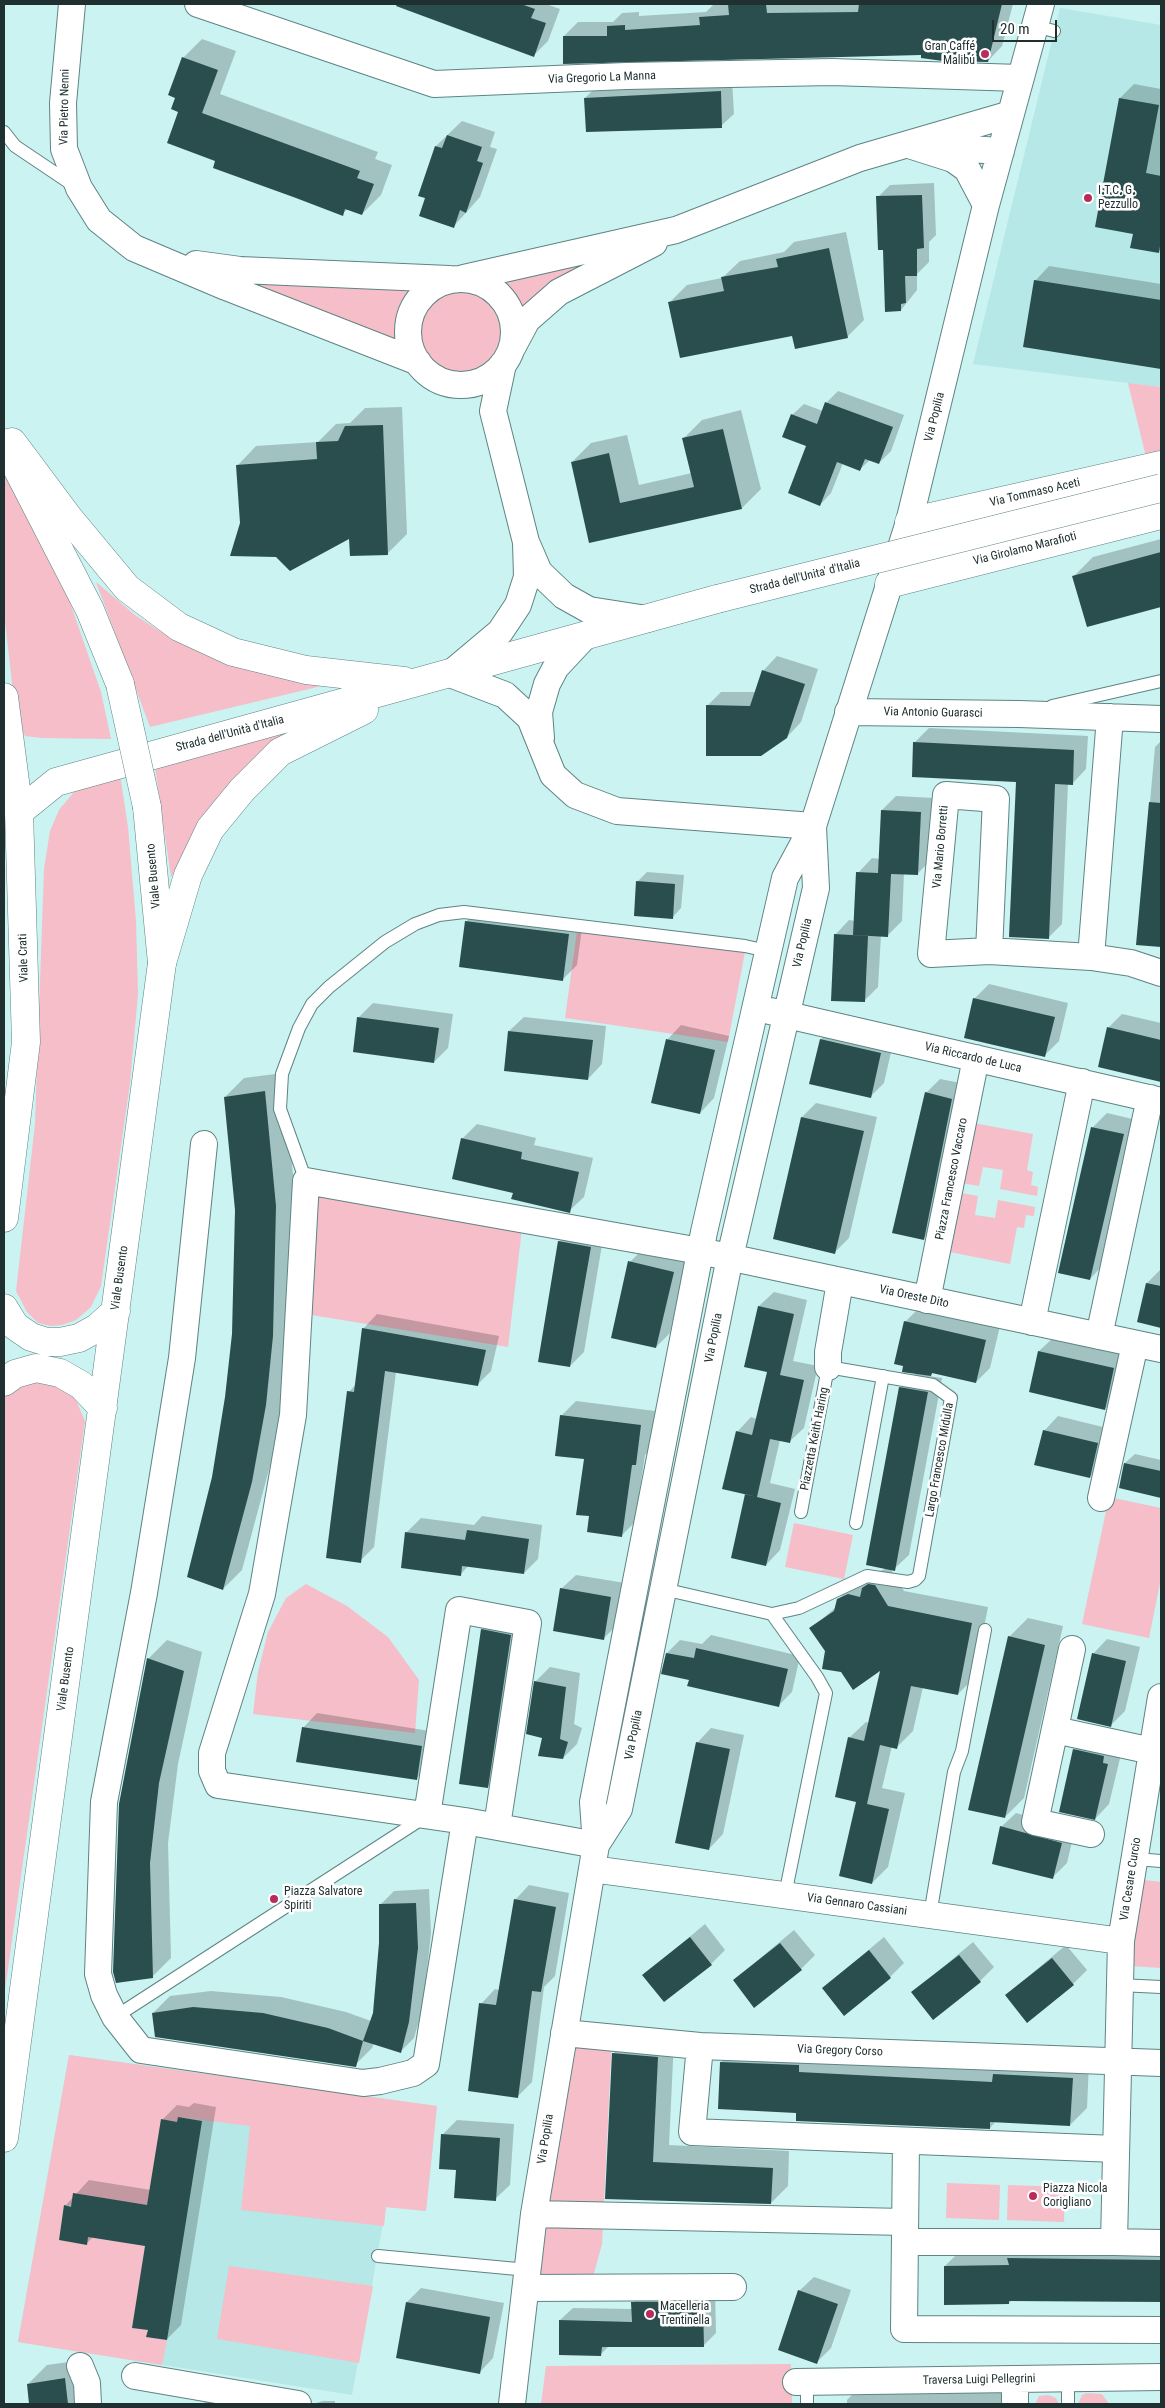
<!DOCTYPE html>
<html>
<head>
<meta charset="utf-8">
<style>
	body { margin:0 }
	#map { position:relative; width:1165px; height:2408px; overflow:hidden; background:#caf3f1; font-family:"Roboto Condensed",sans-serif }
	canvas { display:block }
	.frame { position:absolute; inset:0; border:5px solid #203030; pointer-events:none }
	.scale { position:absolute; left:992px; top:20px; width:65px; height:22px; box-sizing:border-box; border:2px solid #203030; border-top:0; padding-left:6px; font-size:15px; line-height:18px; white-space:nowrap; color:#203030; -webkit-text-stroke:4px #fff; paint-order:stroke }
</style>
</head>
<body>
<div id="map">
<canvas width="1165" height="2408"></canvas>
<div class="frame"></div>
<div class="scale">20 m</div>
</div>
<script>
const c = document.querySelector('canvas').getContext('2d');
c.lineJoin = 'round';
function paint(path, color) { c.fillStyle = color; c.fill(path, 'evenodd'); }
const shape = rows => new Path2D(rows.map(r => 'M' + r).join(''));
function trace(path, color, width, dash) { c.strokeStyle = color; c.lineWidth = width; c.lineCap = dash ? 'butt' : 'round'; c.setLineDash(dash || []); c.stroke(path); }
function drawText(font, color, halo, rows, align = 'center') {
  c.font = font + ' "Roboto Condensed",sans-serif'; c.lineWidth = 5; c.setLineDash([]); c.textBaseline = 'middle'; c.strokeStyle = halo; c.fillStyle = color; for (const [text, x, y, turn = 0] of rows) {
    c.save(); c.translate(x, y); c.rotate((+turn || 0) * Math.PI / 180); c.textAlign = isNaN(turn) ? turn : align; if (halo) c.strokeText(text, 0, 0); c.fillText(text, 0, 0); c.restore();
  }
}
const built = shape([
	[1060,8,1161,25,1161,387,973,364],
	[69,2055,437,2106,426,2211,386,2207,352,2395,18,2342]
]);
const green = shape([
	[614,256,520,314,507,292,496,281],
	[238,285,414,286,401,307,398,333,399,343],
	'419 333a42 42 0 1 1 84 0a42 42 0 1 1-84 0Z',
	[1128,383,1161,387,1161,453,1146,457],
	[4,466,65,588,101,692,111,739,42,738,25,736,16,718,4,612],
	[96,582,135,615,172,639,225,662,334,683,150,727],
	[308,722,188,852,171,877,154,761],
	[119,768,128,827,136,921,138,994,130,1083,101,1286,91,1307,76,1320,62,1325,51,1326,38,1323,27,1312,16,1291,35,1124,44,869,50,831,59,810,74,792,91,779],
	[577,931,745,952,728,1042,565,1018],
	[973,1123,1033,1134,1027,1170,1033,1172,1031,1185,1038,1187,1037,1196,1000,1189,1003,1170,983,1167,979,1186,962,1183],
	[306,1181,523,1220,508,1347,299,1313],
	[961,1193,978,1196,975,1215,995,1218,998,1200,1035,1207,1034,1216,1026,1215,1024,1228,1017,1227,1010,1264,950,1252],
	[28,1380,64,1387,76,1400,85,1421,4,1997,4,1395],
	[1109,1497,1161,1508,1161,1578,1149,1638,1082,1624],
	[794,1523,853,1535,844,1579,785,1567],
	[306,1584,347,1606,388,1637,419,1680,415,1733,253,1714,258,1672,268,1632,286,1598],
	[1144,1880,1161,1882,1161,1968,1130,1966],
	[564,2033,612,2037,602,2244,590,2288,526,2288],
	[69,2055,437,2106,426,2211,386,2207,384,2226,241,2210,250,2126,179,2117,177,2122,162,2119,147,2205,64,2205,59,2240,87,2245,88,2237,145,2246,133,2328,148,2330,147,2337,167,2340,162,2365,18,2342],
	[947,2183,1000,2185,999,2220,946,2218],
	[1008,2185,1065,2187,1064,2222,1007,2220],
	[229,2266,373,2286,359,2363,217,2339],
	[791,2364,792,2404,541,2404,546,2366],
	[1087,2393,1102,2394,1109,2404,1078,2404,1082,2395],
	[1048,2395,1056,2398,1059,2404,1035,2404,1039,2396]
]);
const shadow = shape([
	[395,4,546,4,560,9,548,41,534,55],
	[714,4,1013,4,1002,46,988,61,923,53,564,36,578,22,613,22,622,13,639,12,639,16,706,12],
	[202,39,236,51,220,94,378,152,375,159,392,165,381,195,362,214,348,209,342,214,217,160,180,112,176,97,183,58],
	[732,79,734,114,721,126,585,98,597,86],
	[1134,84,1161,89,1161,249,1158,252,1134,233,1120,98],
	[462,121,495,132,490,147,497,149,480,197,454,226,436,146],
	[934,183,936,235,929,242,929,262,917,274,917,290,901,310,884,249,878,197,890,185],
	[846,232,864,320,847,337,793,334,670,302,687,285,722,278,740,261,784,252,794,242],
	[1049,266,1161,284,1161,367,1025,346,1035,281],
	[838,391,904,415,891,451,879,463,870,460,859,470,843,463,831,493,820,505,808,445,792,415,804,404,823,411,827,402],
	[402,407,407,534,388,553,351,555,351,537,242,524,238,465,256,446,318,442,336,424,350,423,365,408],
	[741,410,761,489,742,508,590,542,572,462,591,443,627,435,639,485,692,473,683,439,702,420],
	[1161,539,1161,606,1088,626,1074,576,1093,557],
	[777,656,818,669,801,722,787,737,707,706,721,692,756,692,763,671],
	[929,728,1088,736,1086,769,1072,784,1068,783,1062,924,1048,938,1018,781,914,743],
	[1161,741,1161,946,1137,944,1155,747],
	[896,796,934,798,932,859,917,874,904,873,902,921,887,936,881,935,878,987,864,1001,835,935,849,920,855,921,858,873,872,858,880,859,882,810],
	[647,872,684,875,681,908,672,918,638,881],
	[480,907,583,921,577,965,563,979,466,922],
	[989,984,1068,1003,1059,1041,1045,1055,974,999],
	[373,1003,453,1014,448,1048,434,1062,358,1018],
	[1122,1014,1161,1023,1161,1081,1099,1066,1108,1028],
	[524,1017,606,1026,602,1064,588,1079,509,1031],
	[681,1025,729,1036,714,1098,700,1113,667,1040],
	[835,1025,894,1039,884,1083,870,1097,821,1039],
	[283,1073,294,1186,285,1385,271,1462,242,1570,223,1589,213,1477,227,1398,233,1334,236,1210,225,1097,244,1078],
	[940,1079,966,1084,938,1225,923,1239,926,1093],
	[816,1103,877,1117,849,1238,835,1252,802,1117],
	[1107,1113,1137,1120,1104,1264,1090,1279,1093,1127],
	[477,1124,536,1138,534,1145,593,1158,584,1197,569,1211,514,1192,454,1178,463,1138],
	[574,1227,604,1233,584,1352,570,1366,559,1242],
	[644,1248,687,1258,670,1333,656,1347,630,1262],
	[1161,1269,1161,1326,1138,1321,1147,1283],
	[774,1292,807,1300,793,1361,818,1366,804,1428,789,1442,780,1440,770,1483,795,1489,780,1550,766,1565,746,1493,737,1432,751,1417,757,1419,768,1371,759,1306],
	[920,1307,1000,1326,990,1368,976,1382,934,1372,929,1376,942,1378,909,1555,894,1569,890,1568,904,1591,988,1607,974,1678,958,1694,923,1687,913,1731,897,1747,892,1746,882,1788,905,1793,888,1867,872,1883,849,1738,866,1722,869,1723,882,1668,827,1651,811,1629,837,1606,838,1600,854,1583,887,1568,900,1388,916,1373,905,1322],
	[377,1314,499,1336,491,1371,477,1385,396,1372,374,1547,360,1561,349,1392,356,1384,363,1329],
	[1054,1337,1128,1354,1119,1394,1105,1409,1030,1391,1039,1351],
	[576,1401,655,1411,650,1450,645,1455,635,1522,621,1536,591,1515,585,1458,561,1416],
	[1058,1416,1111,1429,1104,1463,1090,1477,1044,1431],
	[1135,1454,1161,1460,1161,1497,1120,1487,1125,1463],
	[482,1516,542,1525,538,1559,524,1573,469,1565,461,1574,407,1532,421,1518,474,1525],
	[576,1575,625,1583,618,1624,604,1638,561,1589],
	[496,1616,525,1621,501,1773,487,1787,482,1630],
	[1028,1618,1063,1626,1024,1798,1005,1817,1009,1637],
	[711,1635,800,1656,792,1692,778,1706,690,1679,667,1653,680,1640,702,1644],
	[1107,1639,1140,1647,1125,1711,1111,1725,1093,1654],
	[167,1640,202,1652,178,1764,168,1843,171,1958,152,1977,117,1981,148,1659],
	[550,1667,580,1673,574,1724,582,1728,577,1744,563,1758,543,1737,535,1682],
	[317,1713,436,1732,431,1765,416,1779,303,1728],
	[711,1728,744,1735,723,1834,709,1849,697,1743],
	[1089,1736,1122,1750,1109,1804,1095,1819,1075,1750],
	[1016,1813,1075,1829,1067,1863,1053,1877,1001,1827],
	[529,1885,569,1893,555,1976,544,1987,532,2082,518,2096,481,2004,495,1989,499,1990,515,1900],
	[429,1889,431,1933,423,2007,414,2038,400,2052,374,2043,372,2048,355,2065,153,2013,170,1996,211,1991,281,1997,346,2012,371,2021,374,2014,380,1943,380,1905,394,1891],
	[705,1924,725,1950,711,1964,644,1975],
	[794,1930,815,1955,801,1969,734,1980],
	[884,1937,904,1963,890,1977,823,1988],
	[973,1942,994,1967,980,1981,913,1992],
	[1066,1945,1087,1970,1073,1984,1006,1995],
	[630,2036,674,2040,669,2145,789,2151,788,2186,771,2203,606,2198,614,2053],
	[738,2045,1089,2062,1087,2108,1070,2125,996,2121,990,2128,798,2112,721,2062],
	[194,2103,216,2107,181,2325,167,2339,149,2329,147,2245,94,2236,87,2243,65,2206,89,2180,151,2190,163,2119,177,2105,189,2107],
	[457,2120,514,2124,510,2185,495,2199,443,2134],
	[1161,2242,1161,2301,1012,2300,1009,2303,945,2266,963,2248],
	[814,2277,851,2290,831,2348,817,2362,799,2291],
	[421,2288,504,2303,493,2358,479,2373,407,2302],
	[645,2290,715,2290,716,2333,703,2346,609,2346,601,2354,560,2320,573,2308,633,2309,633,2303],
	[83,2360,88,2404,30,2404,28,2384,47,2365],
	[1018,2377,1019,2404,847,2404,847,2400,866,2381],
	[217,2389,306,2404,203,2404],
	[323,2401,335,2401,335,2404,313,2404]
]);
const building = shape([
	[397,4,521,4,535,9,531,18,546,23,534,57,396,6],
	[728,4,766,4,767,13,858,12,859,4,1002,4,988,62,943,61,921,58,921,55,563,64,563,36,607,36,607,26,625,25,625,30,700,25,699,17,729,15],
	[182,57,218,70,202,113,360,171,357,178,374,184,362,215,345,209,343,216,296,198,213,168,215,161,167,143,178,112,171,109,175,98,168,95],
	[721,91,722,128,586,132,584,98],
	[1119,98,1159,105,1146,173,1161,176,1161,239,1159,253,1130,248,1133,234,1095,227],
	[447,135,482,147,477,161,483,163,466,213,460,210,454,228,419,216,425,198,418,196,435,146,442,148],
	[922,195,924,248,917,249,917,276,905,276,906,303,901,304,901,311,885,312,883,250,878,250,876,196],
	[829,248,848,338,795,349,792,336,680,358,668,302,724,291,721,277,778,267,776,259],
	[1034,280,1161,300,1161,369,1023,347],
	[825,402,893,427,879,464,865,459,860,471,837,462,820,506,788,493,806,446,782,437,791,414,817,424],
	[383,425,388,555,350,556,349,539,290,571,276,557,230,556,240,523,236,465,317,459,316,442,338,441,345,426],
	[723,429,742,509,589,543,571,462,609,453,620,503,694,487,682,438],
	[1161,552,1161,607,1087,627,1072,576],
	[762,670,805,684,787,738,761,756,706,756,706,705,750,706],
	[913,742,1074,750,1073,785,1055,784,1049,939,1009,937,1016,782,912,777],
	[1149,802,1161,803,1161,947,1136,945],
	[881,810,921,812,918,875,891,874,888,937,853,935,856,872,878,873],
	[636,881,675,884,673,919,634,916],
	[465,921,569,934,563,981,459,967],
	[834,934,868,936,865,1002,831,1001],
	[973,998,1055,1017,1045,1057,964,1038],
	[357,1017,439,1028,434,1063,353,1052],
	[1107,1027,1161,1040,1161,1082,1098,1067],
	[508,1031,593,1040,588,1080,504,1071],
	[666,1039,715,1050,700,1114,651,1103],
	[820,1039,881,1053,871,1098,809,1084],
	[265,1091,276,1206,273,1336,266,1405,252,1482,223,1590,187,1577,212,1477,225,1397,232,1334,235,1210,224,1097],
	[925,1092,952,1099,924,1240,892,1233],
	[801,1117,864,1131,835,1254,773,1239],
	[1091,1127,1124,1134,1090,1280,1058,1273],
	[461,1138,522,1152,521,1159,579,1172,570,1213,511,1199,513,1193,452,1179],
	[558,1241,591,1247,570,1367,538,1362],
	[628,1261,674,1272,656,1348,611,1338],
	[1146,1283,1161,1286,1161,1328,1137,1322],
	[758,1306,794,1314,780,1375,804,1380,790,1443,770,1439,757,1497,722,1489,736,1431,752,1435,767,1372,744,1367],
	[904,1321,986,1340,976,1383,932,1373,931,1376,902,1372,903,1366,894,1364],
	[362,1328,486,1350,478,1386,385,1371,361,1563,326,1558,347,1391,354,1392],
	[1038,1351,1114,1368,1105,1410,1029,1392],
	[899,1387,928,1392,895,1571,866,1565],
	[560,1415,641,1425,636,1465,632,1465,622,1537,587,1532,589,1516,576,1515,584,1459,555,1456],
	[1043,1430,1098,1443,1090,1478,1034,1465],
	[1124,1463,1161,1471,1161,1498,1119,1488],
	[745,1494,781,1503,766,1566,731,1558],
	[467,1530,529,1539,524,1574,462,1566,461,1576,401,1568,405,1532,465,1540],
	[868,1584,875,1585,888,1606,972,1623,958,1695,911,1686,897,1749,880,1745,867,1804,889,1809,872,1884,839,1876,856,1802,835,1797,848,1737,864,1741,880,1671,853,1690,841,1672,822,1669,825,1651,809,1628,834,1611,837,1599,848,1594,860,1597,862,1588],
	[560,1588,611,1597,604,1640,553,1631],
	[481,1629,511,1635,488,1788,459,1784],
	[1008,1636,1045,1645,1005,1818,968,1810],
	[696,1648,788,1669,779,1707,687,1686,689,1680,661,1674,666,1653,694,1658],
	[1092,1653,1126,1661,1111,1727,1077,1719],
	[147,1658,184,1671,159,1783,150,1863,153,1978,116,1983,113,1972,119,1804],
	[534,1681,566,1687,560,1739,568,1742,563,1759,538,1756,542,1738,526,1734],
	[302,1727,422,1746,417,1780,296,1762],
	[696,1742,730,1749,709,1850,675,1843],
	[1073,1749,1104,1756,1103,1763,1108,1764,1095,1820,1059,1812],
	[1000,1826,1062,1843,1053,1879,992,1864],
	[514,1899,556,1907,541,1992,532,1991,518,2098,468,2091,479,2003,496,2005],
	[416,1903,418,1948,409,2022,401,2053,363,2041,373,2013,379,1943,379,1904],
	[690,1937,712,1965,664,2002,642,1975],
	[780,1943,802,1970,754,2008,733,1980],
	[869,1950,891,1978,844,2016,822,1988],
	[959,1955,981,1982,933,2020,911,1992],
	[1052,1958,1074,1985,1027,2023,1005,1995],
	[193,2007,263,2013,328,2028,363,2041,356,2067,155,2037,152,2013],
	[612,2053,658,2057,653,2162,773,2168,771,2204,605,2199],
	[720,2062,799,2065,799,2072,992,2082,993,2074,1073,2078,1070,2126,990,2122,990,2129,796,2121,796,2113,718,2109],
	[178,2117,202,2121,167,2340,146,2337,148,2330,132,2328,145,2246,88,2237,87,2245,59,2240,64,2205,71,2207,73,2193,147,2205,161,2119,177,2122],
	[441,2134,500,2138,496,2201,454,2198,456,2170,439,2169],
	[1007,2258,1161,2260,1161,2302,1009,2301,1009,2304,944,2305,944,2266,1009,2265],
	[798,2290,838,2304,817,2364,778,2350],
	[406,2302,490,2317,480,2374,396,2358],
	[631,2302,703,2302,704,2347,602,2347,601,2356,559,2355,559,2320,632,2322],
	[65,2378,68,2404,29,2404,27,2384]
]);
const lane = shape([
	[1035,26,1054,31],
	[4,132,15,146,73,185],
	[1052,706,1161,681],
	[306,1181,280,1109,282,1074,299,1028,312,1004,329,987,385,942,415,924,439,915,464,912,745,946,767,951],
	[856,1523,883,1376],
	[663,1589,772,1614,799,1608,867,1576,908,1582,915,1580,919,1576,951,1398,933,1385,828,1367,801,1512],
	[772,1614,817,1677,826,1693,785,1895],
	[1135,1859,1161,1861],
	[930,1915,954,1772,962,1751,985,1630],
	[1119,1985,1161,1987],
	[115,2017,423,1818],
	[378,2256,528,2270],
	[1068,2379,1068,2404],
	[807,2382,807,2404]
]);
const street = shape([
	[72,4,63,103,64,149,79,188,99,220,134,248,226,287,418,362],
	[198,4,434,84,626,76,832,72,1020,78],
	[909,145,953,159,967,169,986,205],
	[935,147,1001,151],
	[196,264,240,270,449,279],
	[464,278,676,230,860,158,1011,114],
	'408 332a53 53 0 1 1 106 0a53 53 0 1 1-106 0Z',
	[512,348,527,320,559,292,654,243],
	[503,364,493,411,526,542,539,572,564,596,589,610,647,619],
	[526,542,527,577,518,605,500,632,450,674,505,695,530,718,553,775,575,795,617,811,813,826],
	[848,712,1019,714,1161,719],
	[541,738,539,712,547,684,556,667,585,636],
	[989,951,996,799,946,795,931,954,989,951,1091,957,1131,963,1161,973],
	[1091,957,1110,717],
	[770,1011,1161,1101],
	[204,1144,182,1358,144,1593,104,1802,98,1974,104,1995,115,2017,141,2050,363,2083,380,2081,413,2073,426,2064,465,1821],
	[927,1300,976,1058],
	[1032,1322,1082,1082],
	[1099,1336,1150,1098],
	[828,1367,828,1352,840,1282],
	[1101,1498,1135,1344],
	[1072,1649,1035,1822,1091,1834],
	[1161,1697,1121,1941,1114,2242,1161,2243],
	[1055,1730,1152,1751],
	[427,1815,459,1610,528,1623,497,1826],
	[596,1845,465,1821,218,1785,212,1771,212,1753,262,1594,293,1415,306,1181,700,1251,1161,1349],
	[596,1845,619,1809,730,1257,816,888,813,827],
	[592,1869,1121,1941],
	[564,2033,700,2046,1161,2063],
	[700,2046,692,2132,1116,2149],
	[906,2142,904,2329,1161,2330],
	[534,2214,905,2222],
	[905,2242,1114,2242],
	[526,2288,733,2287],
	[80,2366,87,2383,88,2404],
	[135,2376,298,2404],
	[1015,2380,1015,2404],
	[796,2382,1161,2377],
	[512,2404,534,2214,596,1845,593,1802,704,1232,785,878,813,826,909,522,986,205,1041,4]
]);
const secondary = shape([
	[12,442,68,517,127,588,179,627,233,652,306,670,404,681],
	[909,522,1161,465],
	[889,584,1161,515],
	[19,812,56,782,717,599],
	[162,963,188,875,210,829,242,790,280,752,364,710]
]);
const primary = shape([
	[4,443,90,610,120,684],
	[4,697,19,812,26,1042,4,1218],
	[4,1308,15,1326,31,1337,47,1342,60,1342,79,1338,97,1328,116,1311],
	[4,1382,15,1374,36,1368,60,1373,81,1385,103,1408],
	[4,2138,162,963,147,807]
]);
const secondaryBridge = shape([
	[717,599,1161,488]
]);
const primaryBridge = shape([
	[120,684,147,807]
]);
const markers = [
	[985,54,5,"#b92b5b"],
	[1088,198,5,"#b92b5b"],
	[274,1899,5,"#b92b5b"],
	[1033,2196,5,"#b92b5b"],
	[650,2314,5,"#b92b5b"]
];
const poiNames = [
	["Gran Caffé",975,47,"right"],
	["Malibú",975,61,"right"],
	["I.T.C. G.",1098,191],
	["Pezzullo",1098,205],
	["Piazza Salvatore",284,1892],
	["Spiriti",284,1906],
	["Piazza Nicola",1043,2189],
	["Corigliano",1043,2203],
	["Macelleria",660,2307],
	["Trentinella",660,2321]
];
const streetNames = [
	["Via Gregorio La Manna",602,78,-2],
	["Via Pietro Nenni",65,107,-89],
	["Via Popilia",935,417,-76],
	["Via Tommaso Aceti",1035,493,-13],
	["Via Girolamo Marafioti",1025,549,-14],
	["Strada dell'Unita' d'Italia",805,577,-14],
	["Via Antonio Guarasci",933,713,1],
	["Strada dell'Unità d'Italia",230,734,-15],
	["Via Mario Borretti",941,847,-85],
	["Viale Busento",154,876,-95],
	["Via Popilia",803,943,-77],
	["Viale Crati",24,958,-92],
	["Via Riccardo de Luca",973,1058,13],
	["Piazza Francesco Vaccaro",952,1179,-79],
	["Viale Busento",120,1278,-82],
	["Via Oreste Dito",914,1297,12],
	["Via Popilia",714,1338,-79],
	["Piazzetta Keith Haring",815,1439,-79],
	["Largo Francesco Midulla",940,1460,-80],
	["Viale Busento",66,1679,-82],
	["Via Popilia",634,1735,-79],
	["Via Cesare Curcio",1131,1879,-81],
	["Via Gennaro Cassiani",857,1905,8],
	["Via Gregory Corso",840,2051,2],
	["Via Popilia",546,2139,-81],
	["Traversa Luigi Pellegrini",979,2380,-1]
];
paint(built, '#b5e8e6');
paint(green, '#f5bec9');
paint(shadow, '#0003');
paint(building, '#294e4d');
trace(lane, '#5e8483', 14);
trace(street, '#5e8483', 28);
trace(secondary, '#5e8483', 29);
trace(primary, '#5e8483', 29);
trace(lane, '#fff', 12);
trace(street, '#fff', 26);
trace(secondary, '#fff', 28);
trace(primary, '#fff', 28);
trace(secondaryBridge, '#5e8483', 29, []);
trace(primaryBridge, '#5e8483', 29, []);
trace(secondaryBridge, '#fff', 28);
trace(primaryBridge, '#fff', 28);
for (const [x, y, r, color] of markers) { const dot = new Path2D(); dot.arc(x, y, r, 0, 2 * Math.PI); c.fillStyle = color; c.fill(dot); trace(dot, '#fff', 2); }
drawText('12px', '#203030', '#fff', poiNames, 'left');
drawText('12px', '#203030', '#fff', streetNames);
</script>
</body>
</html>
